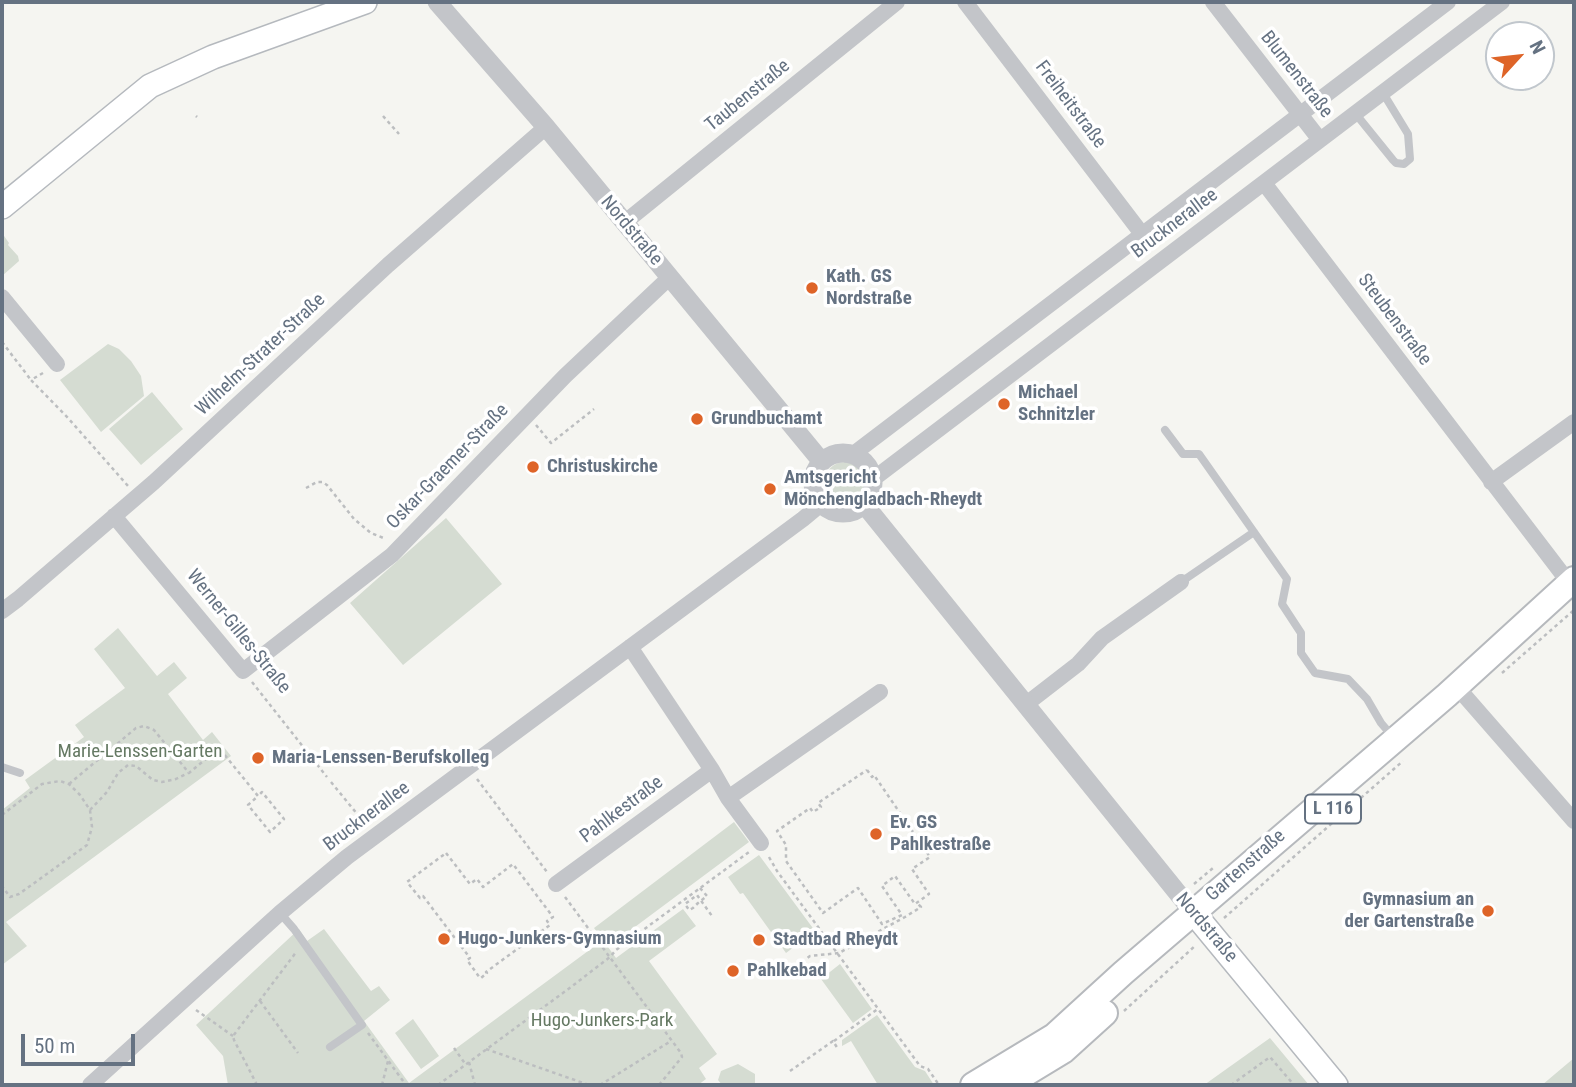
<!DOCTYPE html>
<html>
<head>
<meta charset="utf-8">
<style>
	body { margin:0 }
	#map { position:relative; width:1576px; height:1087px; overflow:hidden; background:#f5f5f1; font-family:"Roboto Condensed",sans-serif }
	canvas { display:block }
	.frame { position:absolute; inset:0; border:4px solid #657282; pointer-events:none }
	.north { position:absolute; left:1485px; top:21px; width:70px; height:70px; box-sizing:border-box; background:#fff; border:2px solid #c1c7cd; border-radius:50%; rotate:63deg; font-size:19px; font-weight:700; line-height:28px; text-align:center; color:#657282 }
	.north::after { content:''; display:block; margin:auto; width:24px; height:32px; background:#de6428; clip-path:polygon(50% 0,100% 100%,50% 72%,0 100%) }
	.scale { position:absolute; left:21px; top:1034px; width:114px; height:32px; box-sizing:border-box; border:4px solid #657282; border-top:0; padding-left:9px; font-size:21px; line-height:24px; white-space:nowrap; color:#657282; -webkit-text-stroke:5px #fff; paint-order:stroke }
</style>
</head>
<body>
<div id="map">
<canvas width="1576" height="1087"></canvas>
<div class="frame"></div>
<div class="north">N</div>
<div class="scale">50 m</div>
</div>
<script>
const c = document.querySelector('canvas').getContext('2d');
c.lineJoin = 'round';
function paint(path, color) { c.fillStyle = color; c.fill(path, 'evenodd'); }
const shape = rows => new Path2D(rows.map(r => 'M' + r).join(''));
function trace(path, color, width, dash) { c.strokeStyle = color; c.lineWidth = width; c.lineCap = dash ? 'butt' : 'round'; c.setLineDash(dash || []); c.stroke(path); }
function drawText(font, color, halo, rows, align = 'center') {
  c.font = font + ' "Roboto Condensed",sans-serif'; c.lineWidth = 7; c.setLineDash([]); c.textBaseline = 'middle'; c.strokeStyle = halo; c.fillStyle = color; for (const [text, x, y, turn = 0] of rows) {
    c.save(); c.translate(x, y); c.rotate((+turn || 0) * Math.PI / 180); c.textAlign = isNaN(turn) ? turn : align; if (halo) c.strokeText(text, 0, 0); c.fillText(text, 0, 0); c.restore();
  }
}
const green = shape([
	[2,233,9,243,8,245,18,256,19,261,2,276],
	[108,344,119,349,131,361,141,376,144,396,101,432,60,380],
	[152,392,183,429,141,465,109,429],
	'824 483a21 21 0 1 1 42 0a21 21 0 1 1-42 0Z',
	[446,518,502,584,403,665,350,603],
	[118,628,157,676,174,662,187,678,168,694,203,740,212,732,231,756,6,922,27,946,2,965,2,810,30,788,25,780,84,737,75,725,125,688,94,649],
	[734,822,749,842,608,947,616,958,683,909,696,926,649,961,717,1054,699,1068,706,1079,698,1085,228,1085,223,1056,196,1025,299,929,307,941,324,929,371,991,379,986,390,1000,364,1021,409,1083,603,940,594,928],
	[759,855,815,931,786,953,743,893,740,894,728,877],
	[840,964,872,1009,853,1023,821,979],
	[877,1015,915,1067,925,1071,934,1085,878,1085,851,1041,842,1046,842,1040],
	[413,1019,439,1056,421,1069,395,1033],
	[1270,1038,1309,1085,1204,1085],
	[1574,1058,1574,1085,1542,1085],
	[738,1064,755,1074,755,1085,722,1085,718,1080,721,1071]
]);
const path = shape([
	[196,116,197,117],
	[383,116,399,134],
	[2,342,31,380],
	[43,373,31,380,68,418,128,486],
	[536,425,551,443,594,409],
	[306,488,317,482,322,482,327,485,354,519,371,533,386,539],
	[1502,673,1574,610],
	[252,682,327,777],
	[867,770,872,777,874,775,930,857,912,869,929,894,915,904,895,876,882,886,902,915,882,924,858,888,823,913,786,861,786,845,777,831,810,808,813,812,821,807,818,803,867,770],
	[477,779,547,872],
	[331,782,367,826],
	[69,784,136,728,144,726,154,730,189,773,219,748,258,796,248,805,270,832,284,819,262,792,258,796],
	[90,810,107,792,118,773,128,765,136,766,153,780,162,782,176,779,188,773],
	[2,815,42,784,60,781,69,784,80,795,90,810,92,827,87,845,19,894,10,897,2,886],
	[446,853,470,884,477,879,483,887,513,864,553,917,547,921,550,925,486,972,487,973,481,978,480,978,467,960,470,958,423,896,420,898,407,882,446,853],
	[769,857,777,871,920,1066,928,1069,939,1085],
	[1194,884,1213,868],
	[700,888,707,896,698,903,693,908,689,910,685,904,697,895,712,916],
	[565,897,681,1053,682,1057,659,1085],
	[1224,918,1403,761],
	[802,962,810,956,839,953,905,917,921,907,918,904],
	[260,1001,298,1053],
	[196,1010,233,1036],
	[1124,1011,1196,945],
	[368,1033,406,1085],
	[834,1041,879,1008],
	[454,1048,466,1065],
	[486,1049,589,1085],
	[469,1062,475,1085],
	[790,1071,833,1041,838,1049],
	[257,1085,234,1040,233,1036,297,951],
	[382,1085,388,1061],
	[438,1085,571,987,610,957,616,950,749,852],
	[600,1085,671,1041],
	[1231,1085,1270,1057,1294,1085]
]);
const service = shape([
	[1355,113,1393,160,1396,163,1404,164,1410,159,1408,134,1383,93],
	[1165,430,1183,454,1199,454,1287,579,1282,604,1301,633,1301,653,1315,673,1348,679,1367,699,1381,723,1393,737],
	[1181,582,1254,532],
	[2,767,20,773],
	[280,913,294,929,362,1025,330,1047]
]);
const minor = shape([
	[965,2,1142,234],
	[1213,2,1320,140],
	[1264,183,1570,584],
	[624,223,897,2],
	[2,297,57,364],
	[852,455,1448,2],
	[872,480,1502,2],
	[1491,482,1574,422],
	[114,516,243,671,392,555,565,376,670,277],
	[2,611,18,599,154,482,388,265,546,127],
	[630,647,712,770,728,798,761,843],
	[1464,695,1574,821],
	[1025,705,1078,664,1102,638,1181,582],
	[728,798,880,692],
	[556,884,712,770],
	[90,1085,280,913,347,857,803,519,821,504]
]);
const tertiary = shape([
	[437,2,546,127,822,462],
	'813 483a30 30 0 1 1 60 0a30 30 0 1 1-60 0Z',
	[864,504,1193,912]
]);
const secondary = shape([
	[2,207,150,86,213,57,365,2],
	[1193,912,1336,1085]
]);
const primary = shape([
	[973,1085,1054,1036,1123,973,1447,695,1574,579],
	[1007,1085,1063,1051,1105,1013]
]);
const markers = [
	[812,288,7,"#de6428"],
	[1004,404,7,"#de6428"],
	[697,419,7,"#de6428"],
	[533,467,7,"#de6428"],
	[770,489,7,"#de6428"],
	[258,758,7,"#de6428"],
	[876,834,7,"#de6428"],
	[1488,911,7,"#de6428"],
	[444,939,7,"#de6428"],
	[759,940,7,"#de6428"],
	[733,971,7,"#de6428"]
];
const shields = [
	[1333,809,56]
];
const shieldNames = [
	["L 116",1333,809]
];
const streetNames = [
	["Blumenstraße",1296,75,52],
	["Taubenstraße",748,96,-39],
	["Freiheitstraße",1070,105,53],
	["Brucknerallee",1175,224,-37],
	["Nordstraße",631,231,50],
	["Steubenstraße",1394,320,53],
	["Wilhelm-Strater-Straße",261,355,-43],
	["Oskar-Graemer-Straße",448,467,-46],
	["Werner-Gilles-Straße",238,632,51],
	["Pahlkestraße",622,810,-37],
	["Brucknerallee",367,817,-37],
	["Gartenstraße",1246,866,-41],
	["Nordstraße",1206,928,50]
];
const poiNames = [
	["Kath. GS",826,277],
	["Nordstraße",826,299],
	["Michael",1018,393],
	["Schnitzler",1018,415],
	["Grundbuchamt",711,419],
	["Christuskirche",547,467],
	["Amtsgericht",784,478],
	["Mönchengladbach-Rheydt",784,500],
	["Maria-Lenssen-Berufskolleg",272,758],
	["Ev. GS",890,823],
	["Pahlkestraße",890,845],
	["Gymnasium an",1474,900,"right"],
	["der Gartenstraße",1474,922,"right"],
	["Hugo-Junkers-Gymnasium",458,939],
	["Stadtbad Rheydt",773,940],
	["Pahlkebad",747,971]
];
const parkNames = [
	["Marie-Lenssen-Garten",140,752],
	["Hugo-Junkers-Park",602,1021]
];
paint(green, '#d5dcd2');
trace(secondary, '#b5b9be', 26);
trace(primary, '#b6b9bd', 28);
trace(path, '#bcbec0', 2.5, [3.5, 3.5]);
trace(service, '#c3c5c9', 8);
trace(minor, '#c3c5c9', 16);
trace(tertiary, '#c3c5c9', 19);
trace(secondary, '#fff', 23);
trace(primary, '#fff', 24);
for (const [x, y, r, color] of markers) { const dot = new Path2D(); dot.arc(x, y, r, 0, 2 * Math.PI); c.fillStyle = color; c.fill(dot); trace(dot, '#fff', 2.5); }
for (const [x, y, w] of shields) { const box = new Path2D(); box.roundRect(x - w / 2, y - 14.5, w, 29, 5); c.fillStyle = '#fff'; c.fill(box); trace(box, '#657282', 2); }
drawText('bold 18px', '#657282', null, shieldNames);
drawText('19px', '#657282', '#fff', streetNames);
drawText('bold 19px', '#657282', '#fff', poiNames, 'left');
drawText('19px', '#657963', '#fff', parkNames);
</script>
</body>
</html>
